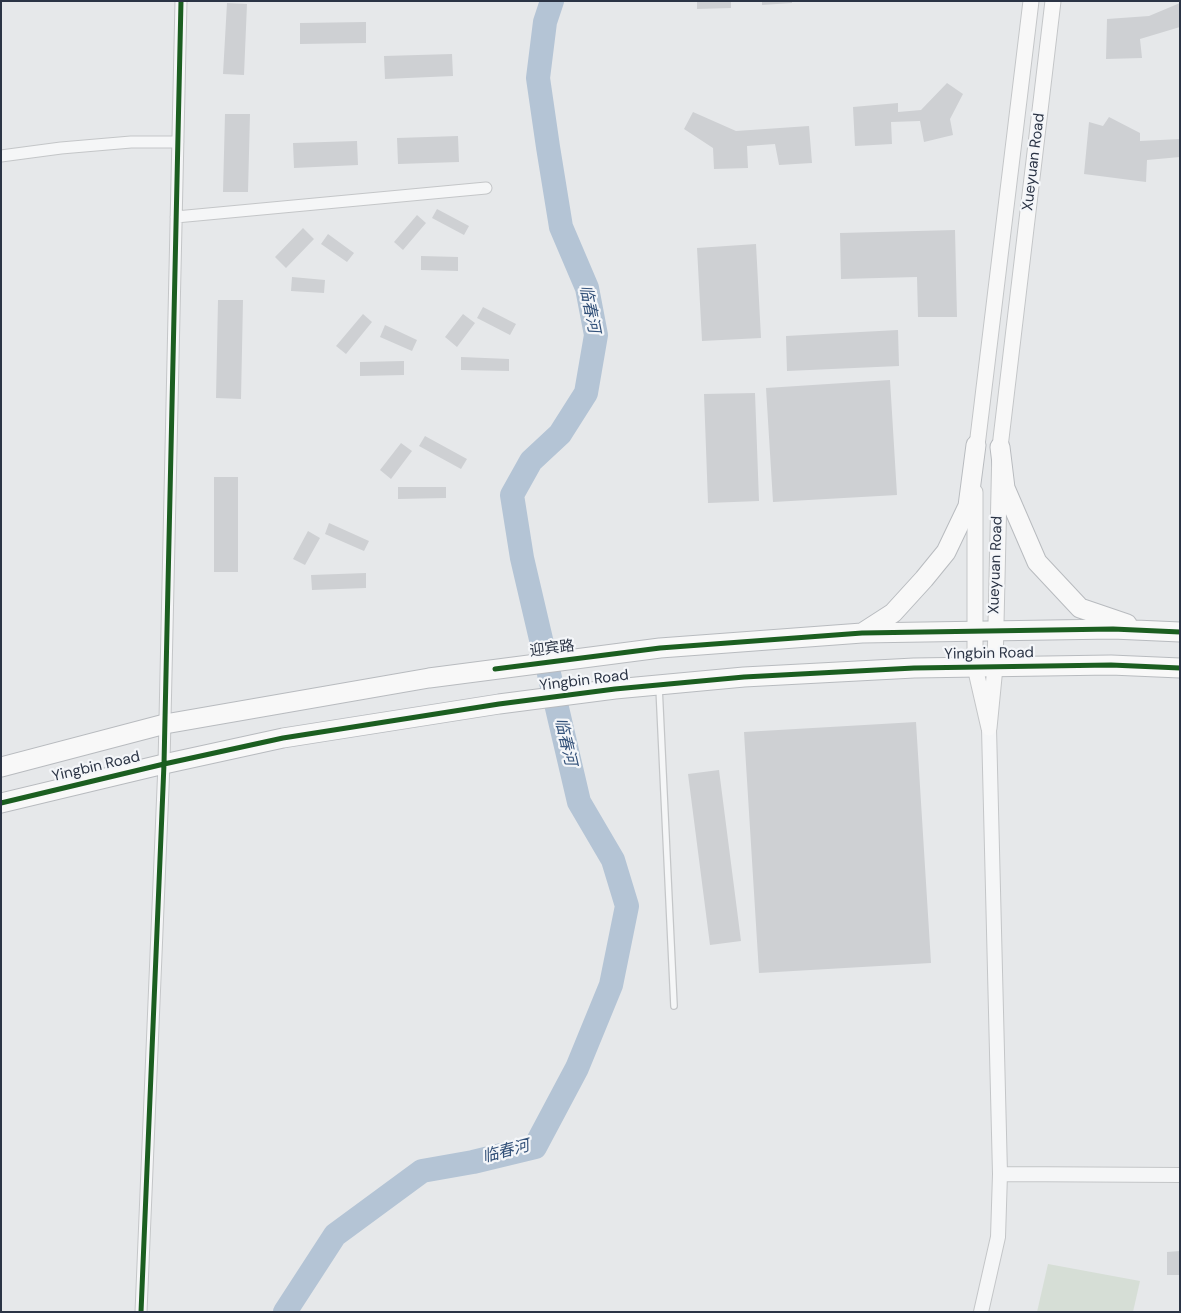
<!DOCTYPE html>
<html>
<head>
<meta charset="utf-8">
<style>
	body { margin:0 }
	#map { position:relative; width:1181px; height:1313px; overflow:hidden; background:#e6e8ea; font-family:"DM Sans",sans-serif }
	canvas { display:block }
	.frame { position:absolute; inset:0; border:2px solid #2b3445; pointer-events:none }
</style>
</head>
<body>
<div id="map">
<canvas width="1181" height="1313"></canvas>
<div class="frame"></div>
</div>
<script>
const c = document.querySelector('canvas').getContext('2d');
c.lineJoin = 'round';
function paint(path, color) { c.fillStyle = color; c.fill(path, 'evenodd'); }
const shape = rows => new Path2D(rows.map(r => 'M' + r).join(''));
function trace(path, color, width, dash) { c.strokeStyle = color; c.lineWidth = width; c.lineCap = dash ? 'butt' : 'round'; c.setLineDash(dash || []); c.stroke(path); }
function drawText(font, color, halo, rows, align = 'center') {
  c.font = font + ' "DM Sans","Noto Sans SC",sans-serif'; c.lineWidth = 4.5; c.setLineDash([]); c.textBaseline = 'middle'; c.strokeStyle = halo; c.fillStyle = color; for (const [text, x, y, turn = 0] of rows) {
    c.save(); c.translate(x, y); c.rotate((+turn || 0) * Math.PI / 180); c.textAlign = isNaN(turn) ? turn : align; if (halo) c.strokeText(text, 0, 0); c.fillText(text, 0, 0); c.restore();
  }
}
const green = shape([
	[1048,1264,1140,1281,1133,1312,1037,1312]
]);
const river = shape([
	[285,1312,335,1235,422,1171,473,1162,535,1147,577,1068,611,985,627,906,613,860,579,802,522,558,512,495,531,461,560,434,586,393,596,335,587,288,561,227,548,147,538,78,545,22,552,1]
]);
const building = shape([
	[697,1,731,1,731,8,697,9],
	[762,1,792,1,792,3,762,5],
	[227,3,247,4,244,75,223,74],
	[1180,3,1180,27,1140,39,1142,58,1106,59,1107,19,1149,16],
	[366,22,366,43,300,44,300,23],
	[452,54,453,76,385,79,384,56],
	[947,83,963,94,950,119,953,135,924,142,920,121,891,122,892,144,855,146,853,107,898,103,898,112,921,110],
	[693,112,736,131,809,126,812,163,779,165,775,144,747,146,748,168,714,169,713,148,684,129],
	[225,114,250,114,248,192,223,192],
	[1109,117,1140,133,1140,141,1180,139,1180,157,1147,160,1146,182,1084,174,1089,122,1103,126],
	[458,136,459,162,398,164,397,138],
	[357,141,358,165,294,168,293,143],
	[437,209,469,226,464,235,432,218],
	[417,215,426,223,403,250,394,242],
	[303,228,314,239,286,268,275,257],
	[955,230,957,317,918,317,917,277,841,279,840,233],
	[328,234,354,253,347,262,321,244],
	[756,244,761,338,702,341,697,248],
	[421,256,458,257,458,271,421,270],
	[292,277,325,280,324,293,291,291],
	[218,300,243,300,241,399,216,398],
	[483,307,516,324,510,335,477,318],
	[363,314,372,322,346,354,336,346],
	[463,314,475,323,457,347,445,337],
	[385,325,417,340,412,351,380,337],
	[898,330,899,366,787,371,786,336],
	[461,357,509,359,509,371,461,370],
	[404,361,404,375,360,376,360,362],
	[890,380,897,495,773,502,766,388],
	[755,393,759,501,708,503,704,394],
	[425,436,467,459,461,469,419,446],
	[401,443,412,451,391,479,380,470],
	[214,477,238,477,238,572,214,572],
	[398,487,446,487,446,498,398,499],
	[329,523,369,541,364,551,325,534],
	[308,531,320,538,305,565,293,559],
	[366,573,366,588,312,590,311,575],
	[916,722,931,963,759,973,744,732],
	[719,770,741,941,710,945,688,774],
	[1180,1251,1180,1275,1167,1275,1167,1252]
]);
const service = shape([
	[659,687,674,1006]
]);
const minor = shape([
	[1,156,61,148,131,142,178,142],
	[176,217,486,188],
	[141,1312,164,764,181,1]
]);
const tertiary = shape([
	[1000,1174,1180,1175],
	[981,1312,998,1237,1000,1174,989,728]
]);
const secondary = shape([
	[976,454,1031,1],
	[975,492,975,667,989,728,995,667,1000,447,1053,1]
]);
const trunk = shape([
	[1000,447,1005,488,1037,562,1080,608,1127,624],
	[862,633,893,613,924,579,946,552,968,506,976,445],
	[1,767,165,724,429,678,660,648,862,633,1113,629,1180,632],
	[1,803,164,764,283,738,499,704,615,689,744,677,914,668,1111,665,1180,668]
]);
const cycleway = shape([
	[495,669,660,648,862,633,1113,629,1180,632],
	[1,803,164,764,283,738,499,704,615,689,744,677,914,668,1111,665,1180,668],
	[141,1312,164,764,181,1]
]);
const streetNames = [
	["Xueyuan Road",1034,162,-83],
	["Xueyuan Road",996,565,-88],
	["迎宾路",552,649,-7],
	["Yingbin Road",989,654,-1],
	["Yingbin Road",584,681,-7],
	["Yingbin Road",96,767,-13]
];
const waterNames = [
	["临春河",589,309,79],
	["临春河",565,742,77],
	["临春河",506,1152,-15]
];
paint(green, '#d6ded6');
trace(river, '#b4c4d5', 24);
paint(building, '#ced0d3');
trace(service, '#c4c6c8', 8);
trace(minor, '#c4c6c8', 13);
trace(tertiary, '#c4c6c8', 16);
trace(secondary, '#c4c6c8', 17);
trace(trunk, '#b8bbbf', 21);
trace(service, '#f5f6f7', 5.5);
trace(minor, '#f5f6f7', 11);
trace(tertiary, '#f5f6f7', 14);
trace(secondary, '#f8f8f8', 15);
trace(trunk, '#f8f8f8', 19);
trace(cycleway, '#1b5e20', 5);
drawText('15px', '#2b3445', '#f4f6f9', streetNames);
drawText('italic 16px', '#34527a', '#f4f6f9', waterNames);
</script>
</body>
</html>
